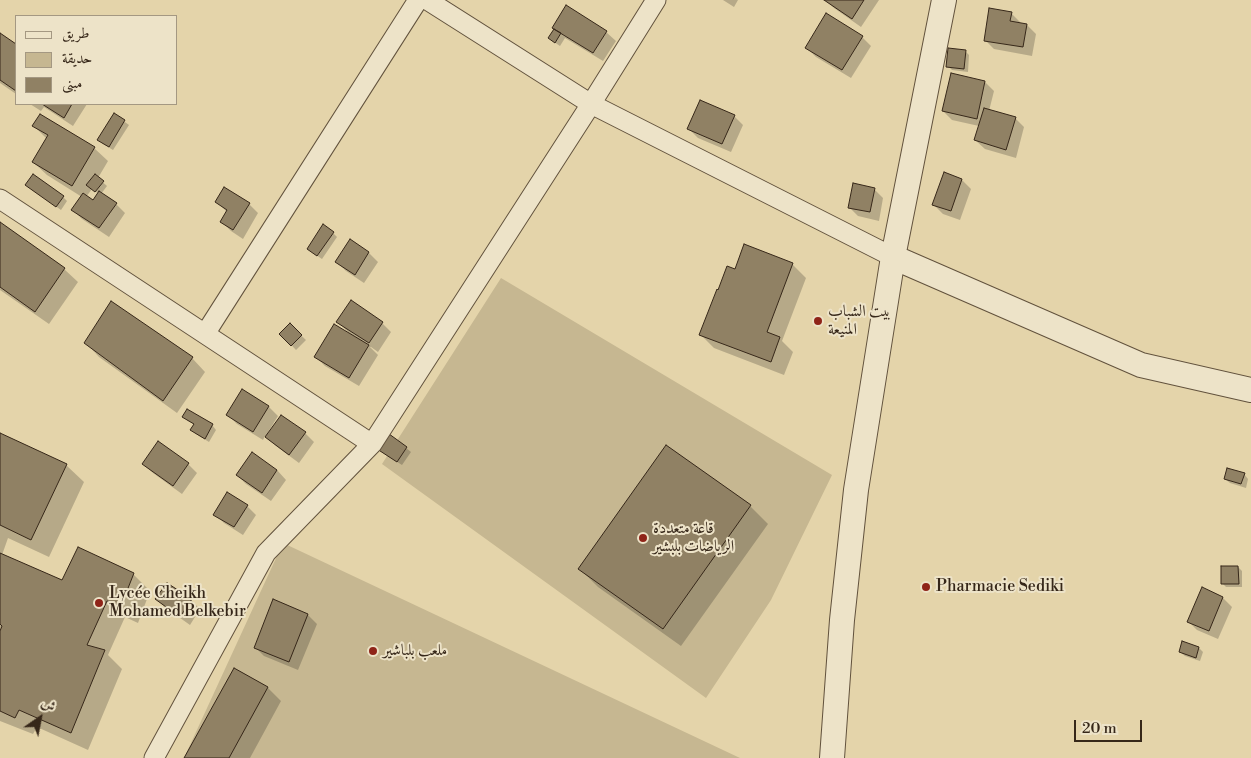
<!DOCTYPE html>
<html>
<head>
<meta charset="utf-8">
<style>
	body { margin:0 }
	#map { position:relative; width:1251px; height:758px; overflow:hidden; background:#e4d4aa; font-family:"Libre Bodoni",Amiri,serif }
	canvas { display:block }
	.legend { position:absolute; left:15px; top:15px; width:162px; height:90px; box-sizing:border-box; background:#ede3c8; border:1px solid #a49882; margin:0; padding:6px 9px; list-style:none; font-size:15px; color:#362719 }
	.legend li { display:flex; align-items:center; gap:10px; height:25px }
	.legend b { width:25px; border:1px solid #a49882 }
	.north { position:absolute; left:15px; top:693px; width:50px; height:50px; -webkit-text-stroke:4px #ede3c8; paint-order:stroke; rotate:33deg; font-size:14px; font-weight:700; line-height:20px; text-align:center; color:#362719 }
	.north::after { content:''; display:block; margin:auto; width:18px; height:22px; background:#362719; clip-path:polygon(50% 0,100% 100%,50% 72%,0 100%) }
	.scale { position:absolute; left:1074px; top:720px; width:68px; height:22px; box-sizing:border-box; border:2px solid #362719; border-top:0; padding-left:6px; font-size:15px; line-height:18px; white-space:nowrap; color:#362719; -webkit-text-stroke:4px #ede3c8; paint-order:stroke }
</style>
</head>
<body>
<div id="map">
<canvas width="1251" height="758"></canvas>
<ul class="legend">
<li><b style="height:6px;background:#ede3c8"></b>طريق</li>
<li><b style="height:14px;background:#c6b791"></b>حديقة</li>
<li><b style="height:14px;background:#908164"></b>مبنى</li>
</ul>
<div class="north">ش</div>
<div class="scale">20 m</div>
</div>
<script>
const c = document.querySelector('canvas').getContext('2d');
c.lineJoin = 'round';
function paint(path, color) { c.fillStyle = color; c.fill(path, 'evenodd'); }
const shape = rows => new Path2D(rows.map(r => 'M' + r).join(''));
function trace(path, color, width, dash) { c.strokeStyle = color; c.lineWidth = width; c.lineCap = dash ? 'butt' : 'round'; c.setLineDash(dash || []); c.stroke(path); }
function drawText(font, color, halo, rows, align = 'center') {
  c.font = font + ' "Libre Bodoni",Amiri,serif'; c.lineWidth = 4; c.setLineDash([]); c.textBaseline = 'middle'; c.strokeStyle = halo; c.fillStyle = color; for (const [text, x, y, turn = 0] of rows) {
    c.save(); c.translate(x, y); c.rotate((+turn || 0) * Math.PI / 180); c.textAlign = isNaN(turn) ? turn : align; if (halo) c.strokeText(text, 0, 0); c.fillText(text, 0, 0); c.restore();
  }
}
const green = shape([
	[501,278,832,475,771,600,706,698,382,464],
	[283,543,740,758,184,758]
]);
const shadow = shape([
	[723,0,738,0,734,7],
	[825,0,879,0,861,27,834,8],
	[1011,13,1020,22,1020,24,1027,25,1036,34,1032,56,994,49,985,40],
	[555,29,606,32,616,41,603,61,565,38,560,46,554,42,549,38],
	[0,34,16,45,16,94,0,83],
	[862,37,871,46,851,78,816,57,807,48],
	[965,51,969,55,968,72,952,70,948,66],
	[985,82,994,91,989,111,1015,118,1024,127,1016,158,985,149,975,140,979,126,952,120,943,111],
	[30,104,87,104,73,126,44,107,41,111],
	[114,114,129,125,113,150,103,144,98,139],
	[734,116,743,125,731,152,698,138,689,129],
	[34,126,94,148,108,161,98,178,107,186,101,194,116,204,125,213,109,237,82,219,73,210,82,197,47,175,33,162,47,139],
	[92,189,99,194,94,202,86,197],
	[962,180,971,189,960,220,943,214,934,205],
	[31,189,63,197,67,201,61,210],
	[874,189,883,198,879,221,858,216,849,207],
	[217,202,249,204,258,213,243,239,231,231,222,222,227,212],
	[0,224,64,269,78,282,49,324,0,290],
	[333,233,337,237,322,259,313,253],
	[368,252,378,262,364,283,346,271,337,262],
	[792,264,806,278,782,341,793,352,784,375,714,348,700,334,736,271],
	[351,302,382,323,391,332,378,352,371,347,370,347,378,355,359,386,325,366,316,357,350,334,338,322],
	[290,325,306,340,296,350,281,334],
	[86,343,192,358,205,372,177,413,99,357],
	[243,391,269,407,278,416,267,434,268,435,305,433,314,442,299,463,276,446,265,436,263,440,237,424,228,415],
	[184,417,212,425,216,430,209,442,196,434,192,430,195,425,188,421],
	[0,434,66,465,84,482,49,557,8,538,2,555,63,582,133,574,150,591,138,623,125,617,108,655,122,669,88,750,37,727,33,734,0,721],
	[666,447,750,506,768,524,681,646,598,587,580,569],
	[406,448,411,452,402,465,380,451],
	[143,464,188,464,197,473,182,494,153,473],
	[277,470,286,480,271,501,246,484,237,475],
	[1244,474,1248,479,1246,488,1230,483,1225,479],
	[247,506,256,515,243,535,224,523,215,514],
	[1238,567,1242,571,1242,587,1226,587,1222,583],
	[1202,589,1223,598,1232,607,1218,639,1197,630,1188,621],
	[157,599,191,600,200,609,190,625,166,608],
	[308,615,317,624,298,670,264,656,255,647],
	[1199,648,1203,652,1200,661,1185,656,1180,652],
	[235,669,268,688,281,701,250,758,185,758]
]);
const building = shape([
	[824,0,864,0,852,19,824,0],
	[566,5,607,31,593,53,552,28,566,5],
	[989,8,1012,12,1010,21,1027,24,1023,47,984,41,989,8],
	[826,13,863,36,842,70,805,48,826,13],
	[554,29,561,33,555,43,548,38,554,29],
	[0,33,16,44,16,91,0,80,0,33],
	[948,48,966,50,964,69,946,67,948,48],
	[951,73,985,81,977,119,942,111,951,73],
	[700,100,735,115,722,144,687,129,700,100],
	[42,104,72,104,64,118,42,104],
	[984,108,1016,117,1006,150,974,140,984,108],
	[114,113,125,120,109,147,97,140,114,113],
	[40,114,95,147,72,186,32,162,48,135,32,126,40,114],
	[944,172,962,179,951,211,932,205,944,172],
	[33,174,64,196,56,207,25,185,33,174],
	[95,174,104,181,95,192,86,185,95,174],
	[853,183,875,188,870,212,848,208,853,183],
	[224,187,250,203,233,230,220,222,227,210,215,202,224,187],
	[99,191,117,203,99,228,71,210,83,193,93,200,99,191],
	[0,222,65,268,35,312,0,287,0,222],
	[323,224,334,232,317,256,307,249,323,224],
	[350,239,369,252,355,275,335,262,350,239],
	[744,244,793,263,767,332,780,337,771,362,699,335,717,289,718,290,727,266,735,269,744,244],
	[351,300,383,322,369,343,336,322,351,300],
	[111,301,193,357,163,401,84,343,111,301],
	[290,323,302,335,291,346,279,334,290,323],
	[334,324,369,345,349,378,314,357,334,324],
	[242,389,269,406,253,432,226,415,242,389],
	[187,409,213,424,205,439,190,430,194,424,182,417,187,409],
	[281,415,306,432,289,455,265,437,281,415],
	[385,431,407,447,397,462,374,447,385,431],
	[0,433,67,464,31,540,0,525,0,433],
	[158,441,189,463,173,486,142,464,158,441],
	[666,445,751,505,663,629,578,569,666,445],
	[252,452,277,470,262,493,236,475,252,452],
	[1227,468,1245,473,1241,484,1224,479,1227,468],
	[227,492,248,505,234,527,213,515,227,492],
	[78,547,134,573,121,606,107,601,87,645,105,650,71,733,19,710,15,718,0,711,0,631,2,626,0,624,0,553,62,580,78,547],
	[1221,566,1238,566,1239,584,1221,584,1221,566],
	[167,583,192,599,180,617,155,599,167,583],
	[1202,587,1223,597,1209,631,1187,622,1202,587],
	[273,599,308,614,289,662,254,648,273,599],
	[1182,641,1199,647,1196,658,1179,652,1182,641],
	[234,668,268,687,229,758,184,758,234,668]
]);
const minor = shape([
	[427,0,591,104,893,257],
	[0,199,372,444],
	[205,334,418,0],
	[154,758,266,553,372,444,591,104,656,0]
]);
const tertiary = shape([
	[893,257,1141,365,1251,390],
	[832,758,842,620,856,490,893,257,944,0]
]);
const markers = [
	[818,321,5,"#8f2418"],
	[643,538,5,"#8f2418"],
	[926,587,5,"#8f2418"],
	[99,603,5,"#8f2418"],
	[373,651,5,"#8f2418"]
];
const poiNames = [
	["بيت الشباب",828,312],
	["المنيعة",828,330],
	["قاعة متعددة",653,529],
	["الرياضات بلبشير",653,547],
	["Pharmacie Sediki",936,587],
	["Lycée Cheikh",109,594],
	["Mohamed Belkebir",109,612],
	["ملعب بلباشير",383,651]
];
paint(green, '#c6b791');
paint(shadow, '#0003');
paint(building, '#908164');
trace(building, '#362719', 1);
trace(minor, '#62523d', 21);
trace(tertiary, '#62523d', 26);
trace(minor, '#ede3c8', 19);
trace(tertiary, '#ede3c8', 24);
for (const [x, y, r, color] of markers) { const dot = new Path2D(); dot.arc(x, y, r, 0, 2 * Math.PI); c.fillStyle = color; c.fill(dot); trace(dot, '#ede3c8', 2); }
drawText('16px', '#362719', '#ede3c8', poiNames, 'left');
</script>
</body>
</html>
